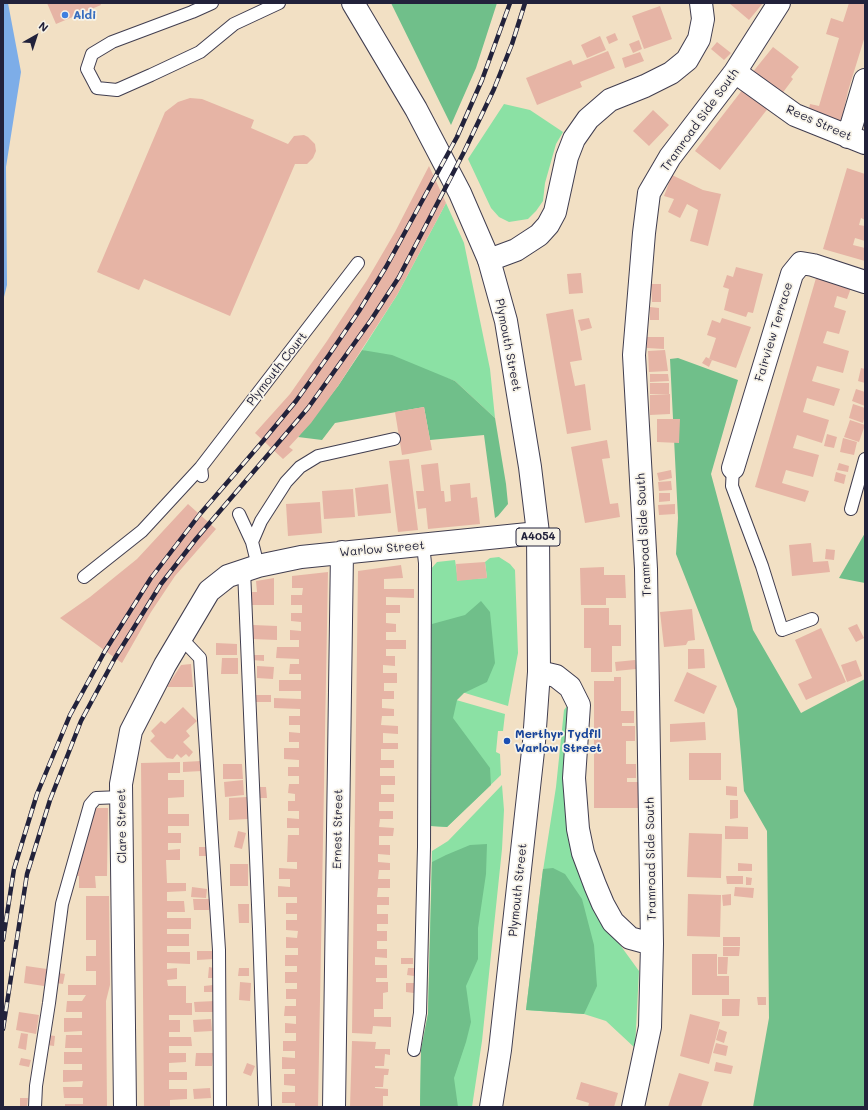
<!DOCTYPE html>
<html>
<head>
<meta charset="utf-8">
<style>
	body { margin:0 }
	#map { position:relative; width:868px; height:1110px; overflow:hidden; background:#f2e0c4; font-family:Mali,sans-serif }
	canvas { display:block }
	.frame { position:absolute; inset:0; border:4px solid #22223b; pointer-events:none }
	.north { position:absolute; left:16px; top:16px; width:40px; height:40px; -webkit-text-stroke:3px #f7f3e8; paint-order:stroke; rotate:39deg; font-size:11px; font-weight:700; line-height:16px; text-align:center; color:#22223b }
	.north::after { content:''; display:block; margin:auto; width:14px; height:18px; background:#22223b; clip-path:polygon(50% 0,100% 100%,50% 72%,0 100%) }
</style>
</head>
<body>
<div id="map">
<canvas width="868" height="1110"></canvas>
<div class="frame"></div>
<div class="north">N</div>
</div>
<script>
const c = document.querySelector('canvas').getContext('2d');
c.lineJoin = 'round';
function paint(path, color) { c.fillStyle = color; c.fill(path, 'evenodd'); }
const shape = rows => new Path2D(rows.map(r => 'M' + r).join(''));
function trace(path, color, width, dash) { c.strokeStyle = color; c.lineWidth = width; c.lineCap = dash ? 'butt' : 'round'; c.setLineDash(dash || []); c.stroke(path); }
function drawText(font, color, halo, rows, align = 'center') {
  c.font = font + ' Mali,sans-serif'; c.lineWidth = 3.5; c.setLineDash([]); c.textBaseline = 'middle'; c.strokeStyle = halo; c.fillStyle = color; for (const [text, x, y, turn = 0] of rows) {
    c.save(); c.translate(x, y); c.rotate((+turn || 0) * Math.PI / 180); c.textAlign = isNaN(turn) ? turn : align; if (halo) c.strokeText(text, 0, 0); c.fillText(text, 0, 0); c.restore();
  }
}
const green = shape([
	[504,104,530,110,563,132,556,144,545,183,543,201,536,211,528,219,509,222,499,217,491,208,468,159],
	[446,203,464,243,490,369,495,418,455,381,362,350,397,295],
	[499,557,510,564,515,570,518,653,508,706,432,683,430,570,437,562,455,560,458,580,487,578,485,562,490,558],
	[432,693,505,714,503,731,498,731,496,752,500,754,501,775,447,827,431,826],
	[567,706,571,706,602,920,639,971,635,1048,606,1021,584,1014,526,1010,542,877,556,787,564,710],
	[502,785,504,810,502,849,482,1041,472,1107,420,1107,421,1050,428,1014,432,851,448,841]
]);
const forest = shape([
	[391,3,497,3,476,68,451,125],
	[362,350,392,355,455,381,495,418,506,484,508,504,498,516,495,518,484,435,430,440,424,407,335,423,322,440,298,437,338,386],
	[678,358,738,380,711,474,753,630,801,713,865,679,865,1107,753,1107,769,1018,767,831,744,791,737,709,676,554,678,518,670,359],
	[865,533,865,583,839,578],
	[481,601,490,612,495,663,487,682,464,693,457,700,453,718,490,768,491,785,447,827,431,826,432,624,465,615],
	[487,844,486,874,478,928,478,959,466,986,471,1022,466,1042,454,1078,458,1107,420,1107,421,1050,428,1014,432,862,446,855,470,845],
	[553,868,565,874,582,899,594,945,597,986,584,1014,526,1010,543,869]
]);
const water = shape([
	[3,3,8,3,21,72,6,167,7,285,3,301]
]);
const building = shape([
	[47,3,100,3,101,5,56,24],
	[729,3,763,3,749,20],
	[849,3,865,3,865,36,848,91,841,122,808,114,810,104,819,106,839,38,826,34,831,18,843,22],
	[660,6,672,39,644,49,632,16],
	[615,33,618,40,609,44,606,37],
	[600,36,606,50,587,58,581,45],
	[639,40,642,49,633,53,629,44],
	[717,42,731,53,724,60,711,49],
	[773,47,799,67,791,77,793,79,781,95,752,73],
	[608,51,615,68,580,82,582,87,537,105,526,78,571,60,573,65],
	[640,52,644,61,625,68,622,58],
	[743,89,769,107,720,170,695,151],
	[190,98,202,99,254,120,251,128,288,144,294,136,304,135,308,137,315,144,316,151,313,158,307,164,295,164,230,316,144,279,139,290,97,272,165,112,178,102],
	[653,110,669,125,649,146,633,131],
	[429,166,446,203,397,295,338,386,311,423,289,447,293,450,283,459,255,433,290,394,327,341,367,280,395,232],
	[847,168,865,174,865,220,861,218,859,225,865,226,865,241,855,238,853,245,865,248,865,261,823,249],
	[672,175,703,190,721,194,708,246,690,241,698,210,687,204,680,218,668,212,674,199,664,196],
	[736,267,763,274,753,313,748,312,746,317,724,310,729,289,723,287,727,275,733,277],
	[581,273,583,293,569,294,567,274],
	[816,278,851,288,847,299,837,296,834,307,846,311,839,334,827,331,823,343,849,351,843,373,817,366,812,381,840,389,834,406,807,398,803,412,829,420,822,443,797,435,793,448,819,455,813,477,786,470,782,483,809,491,805,502,755,487],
	[651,284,661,284,661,302,652,302],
	[650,307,659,308,659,320,650,320],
	[573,309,582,360,570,362,575,386,585,384,591,430,567,434,546,314],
	[589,318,592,328,581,331,578,320],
	[722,318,751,327,736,368,709,359,716,338,707,335,712,320,720,323],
	[647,337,664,337,664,349,647,348],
	[665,350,668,371,649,372,648,351],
	[706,357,712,360,709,367,702,363],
	[861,368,865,369,865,383,858,381],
	[650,374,668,374,669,381,650,382],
	[650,383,669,383,669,394,650,394],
	[856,389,865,392,865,406,852,401],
	[670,394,670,414,650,415,650,395],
	[853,404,865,408,865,415,863,423,849,418],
	[424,407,432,450,402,455,395,412],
	[657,419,680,419,679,443,657,442],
	[850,420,865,425,859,442,844,437],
	[827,434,837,437,834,448,824,446],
	[843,438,857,442,854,455,840,452],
	[607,440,610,458,602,459,606,482,610,504,618,503,620,517,585,523,571,447],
	[409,459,418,530,398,532,389,461],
	[438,463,441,491,444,491,445,502,451,501,450,485,470,483,471,498,477,497,480,524,428,529,426,508,418,509,416,491,424,491,421,465],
	[839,463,849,466,848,472,837,470],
	[671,470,672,478,659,481,657,473],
	[836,472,846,475,844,484,834,481],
	[671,481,672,490,659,491,658,482],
	[388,484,391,513,358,516,355,488],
	[353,489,355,517,324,519,322,491],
	[659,493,670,493,670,501,659,502],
	[320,502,322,533,288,536,286,504],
	[188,504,216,529,175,576,151,612,122,663,60,618,90,597,137,559],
	[675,504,675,514,659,515,658,505],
	[811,543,813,562,828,561,830,572,792,576,789,545],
	[826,549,835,550,834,560,825,559],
	[485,562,487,578,457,581,456,564],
	[401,565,403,578,384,579,384,589,414,589,414,598,386,597,386,605,400,605,400,613,386,613,386,623,396,624,396,632,386,632,386,640,406,640,406,649,386,649,386,656,395,656,395,666,383,665,383,673,397,673,397,683,384,683,384,691,394,691,394,699,382,699,382,708,394,709,394,716,382,716,381,725,398,726,398,734,383,733,383,743,398,743,398,749,381,749,381,760,394,760,394,768,380,768,380,776,395,776,395,785,381,785,381,794,394,794,394,802,379,802,379,811,393,811,393,819,380,819,379,827,394,828,393,836,379,836,379,845,390,845,390,855,378,854,378,862,390,863,390,870,379,870,378,879,390,879,390,888,378,888,377,897,389,897,389,905,377,905,377,914,388,914,388,924,377,924,377,931,387,931,387,941,377,941,377,949,387,949,387,958,375,957,375,965,387,965,387,978,376,978,376,982,388,982,388,992,383,993,383,1009,374,1009,374,1017,391,1017,391,1027,373,1026,372,1034,352,1033,358,571],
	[604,567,604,575,625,575,626,598,606,598,606,605,581,605,580,568],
	[328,572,318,1107,295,1107,295,1103,282,1103,282,1092,295,1092,295,1086,284,1085,284,1074,295,1074,295,1069,282,1069,282,1057,295,1058,295,1051,283,1051,283,1041,296,1041,296,1033,285,1033,285,1023,296,1024,296,1016,284,1016,285,1006,296,1006,296,999,286,999,286,989,297,989,297,983,285,983,285,972,297,972,297,966,285,966,285,955,298,955,298,948,286,948,286,937,297,938,298,931,286,930,286,920,297,920,297,914,286,914,286,903,297,903,297,897,278,897,278,886,290,887,290,879,279,879,279,868,297,869,297,862,287,862,288,835,299,835,299,828,287,828,287,818,299,819,299,811,288,811,288,801,295,801,295,794,288,793,289,784,299,784,299,776,288,776,288,767,299,767,299,760,284,759,284,748,299,748,299,742,289,742,289,732,300,733,300,725,289,725,289,716,300,716,300,709,274,708,274,698,301,699,301,691,279,691,279,680,301,680,301,674,289,674,290,664,299,664,299,659,276,658,277,647,299,647,299,640,290,640,290,630,301,631,301,622,291,621,291,613,302,613,302,605,291,605,291,595,302,595,303,588,292,588,292,576],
	[274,578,274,605,251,605,251,592,257,592,256,581],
	[584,608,609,608,609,625,621,625,621,646,612,646,612,672,591,672,591,648,584,648],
	[692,609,695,640,688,641,686,645,664,647,660,612],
	[857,624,864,638,856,642,848,628],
	[253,625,277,626,277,640,252,639],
	[821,628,846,682,806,700,798,684,812,678,795,640],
	[216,643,237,644,237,655,216,655],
	[688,649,704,649,705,668,688,669],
	[252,655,264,655,264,661,252,660],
	[222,658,238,658,238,674,221,674],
	[635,660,636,669,616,671,615,662],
	[856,660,862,676,847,682,841,665],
	[191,664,193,687,167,687,181,665],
	[257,666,274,667,273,679,257,678],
	[687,672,717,686,704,714,674,701],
	[614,677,621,677,621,711,634,711,634,723,622,723,622,726,635,726,635,741,626,741,626,764,636,764,636,778,627,778,627,782,638,782,638,808,594,808,594,681,614,681],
	[254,695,271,695,271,702,254,702],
	[183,707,197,721,186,731,190,736,183,742,193,752,189,757,186,754,181,758,177,754,173,759,167,758,150,741,155,736,151,731,161,721,165,724],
	[705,722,706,740,670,742,670,724],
	[689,753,721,753,721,780,689,780],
	[201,761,202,771,183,772,183,762],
	[180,762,180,773,168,773,168,780,184,780,184,797,168,798,168,814,189,814,189,826,168,826,168,833,181,833,181,843,168,843,168,850,180,849,180,860,166,860,167,883,186,883,186,891,167,892,167,901,184,901,185,912,167,912,167,918,191,918,191,929,167,929,167,934,189,934,189,946,167,946,167,952,190,952,190,964,167,963,167,969,177,968,177,979,167,980,168,986,186,986,186,1003,192,1003,192,1015,169,1015,169,1020,180,1020,180,1032,169,1032,169,1037,191,1037,192,1046,169,1046,169,1053,186,1053,186,1062,169,1063,169,1072,187,1072,187,1080,169,1080,169,1089,187,1089,187,1099,170,1100,170,1107,144,1107,141,763],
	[223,764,242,764,243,779,223,779],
	[243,780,244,795,225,797,224,782],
	[726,786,737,787,737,796,726,795],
	[258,787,266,787,267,798,259,798],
	[247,797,248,819,229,820,229,798],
	[730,800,738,800,738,818,730,819],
	[94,808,108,808,107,876,95,876,96,888,79,888,79,876,77,876],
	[725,826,748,827,748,839,725,839],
	[238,831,246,833,242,849,234,847],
	[689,833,722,834,721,878,687,877],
	[199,847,209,847,210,856,199,856],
	[738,863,752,864,752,871,738,871],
	[230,864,248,864,248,886,230,886],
	[726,876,743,876,743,884,727,884],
	[746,877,752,878,751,885,746,885],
	[192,887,207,889,206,898,191,897],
	[735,887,754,888,753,898,734,896],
	[688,894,721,895,720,937,687,936],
	[731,894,731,905,723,906,722,895],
	[86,896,109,896,110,985,106,1001,107,1107,65,1107,65,1104,83,1104,83,1098,64,1098,63,1087,82,1087,83,1081,63,1082,63,1070,82,1070,82,1064,64,1064,64,1052,82,1052,82,1048,65,1048,66,1035,82,1035,82,1031,64,1032,64,1018,82,1018,82,1012,66,1012,67,1001,82,1001,86,995,68,995,68,985,96,985,96,971,86,971,86,956,96,956,96,940,86,940],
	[193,899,209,899,209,910,194,910],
	[238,904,249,904,249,923,239,923],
	[723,937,740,937,740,946,723,946],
	[723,947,740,947,739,956,723,956],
	[197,951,213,951,214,959,197,960],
	[692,954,717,954,717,976,729,976,729,995,692,995],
	[718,957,728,957,727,974,718,974],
	[401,958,413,958,413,964,401,964],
	[26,966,47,969,44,986,24,983],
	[209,967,214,968,213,978,208,978],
	[239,968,249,968,249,976,238,976],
	[408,968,415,968,414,976,407,975],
	[58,973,65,974,63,984,56,983],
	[240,982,251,983,250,1001,239,1000],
	[406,983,415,983,414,993,406,992],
	[213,985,214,992,204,992,204,986],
	[757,997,766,997,766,1005,758,1005],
	[722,999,740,999,739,1016,722,1016],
	[215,1001,215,1012,195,1012,194,1002],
	[19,1012,39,1015,36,1034,16,1030],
	[690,1014,720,1022,709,1064,680,1056],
	[211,1019,212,1031,194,1032,193,1020],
	[719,1029,727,1032,724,1043,716,1040],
	[21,1033,28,1034,26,1050,18,1048],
	[48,1035,55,1036,54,1046,47,1045],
	[352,1041,376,1042,375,1049,390,1049,390,1055,385,1054,384,1066,375,1066,375,1068,389,1069,388,1075,384,1075,383,1087,375,1087,375,1088,388,1089,388,1096,383,1096,383,1107,350,1107],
	[716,1043,728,1046,726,1056,713,1053],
	[196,1053,213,1053,212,1066,195,1066],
	[21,1058,31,1060,29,1067,19,1065],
	[716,1062,733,1066,731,1074,714,1071],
	[247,1063,255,1066,251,1076,243,1073],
	[679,1073,709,1082,701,1107,668,1107],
	[581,1082,618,1093,614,1107,588,1107,589,1103,576,1099],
	[210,1088,211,1098,194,1099,193,1089],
	[20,1098,28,1098,27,1107,20,1107]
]);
const lane = shape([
	[212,3,192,12,112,42,92,54,87,69,97,88,117,90,151,75,200,52,234,24,279,3],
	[733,468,732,486,762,566,782,630,812,619],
	[202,476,201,467,358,263],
	[851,509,865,459],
	[239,514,252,542,258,566],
	[252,542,261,521,286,482,300,467,318,456,394,439],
	[244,570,259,929,265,1107],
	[84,577,142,531,201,467],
	[181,638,200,658,219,950,220,1107],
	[414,1050,420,1013,424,847,425,563,423,545],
	[35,1107,36,1086,49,1003,62,904,90,805,96,798,122,797]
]);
const street = shape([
	[735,72,795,115,865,143],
	[848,137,865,80],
	[489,260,516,250,539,235,548,225,555,212,567,157,574,139,588,119,610,100,645,86,671,73,687,60,699,39,703,19,701,3],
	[733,468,792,274,801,263,813,265,865,282],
	[539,672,556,676,570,687,579,705,574,778,578,829,583,853,595,885,603,904,613,922,630,938,652,944],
	[125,1107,121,784,131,731,165,665,209,591,228,576,258,566,301,557,538,533],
	[334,1107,342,552],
	[633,1107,650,1027,652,944,646,569,634,355,644,233,649,193,670,157,735,72,779,3]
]);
const primary = shape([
	[353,3,416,109,460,193,489,260,506,321,530,467,538,533,539,672,534,742,500,1050,491,1107]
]);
const rail = shape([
	[3,940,14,869,37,794,70,715,105,651,151,578,200,514,263,441,296,401,329,355,359,311,386,267,457,137,482,80,510,3],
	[3,1029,27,874,50,800,81,721,115,658,161,584,196,539,308,408,371,320,399,277,464,152,494,89,512,44,525,3]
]);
const markers = [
	[65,15,4,"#3f7fe0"],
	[507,741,4,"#1a4fb4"]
];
const shields = [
	[538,537,44]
];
const shieldNames = [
	["A4054",538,537]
];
const shopNames = [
	["Aldi",73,15]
];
const streetNames = [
	["Tramroad Side South",700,120,-54],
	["Rees Street",819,123,24],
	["Fairview Terrace",774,332,-73],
	["Plymouth Street",508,345,79],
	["Plymouth Court",277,369,-52],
	["Tramroad Side South",644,535,-93],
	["Warlow Street",382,549,-5],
	["Clare Street",122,826,-91],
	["Ernest Street",338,829,-89],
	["Tramroad Side South",651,859,-91],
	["Plymouth Street",518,890,-84]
];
const transitNames = [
	["Merthyr Tydfil",515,734],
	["Warlow Street",515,748]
];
paint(green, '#8be1a4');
paint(forest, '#70bf8a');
paint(water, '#7dade8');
paint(building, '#e6b4a5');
trace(lane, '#413e50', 14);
trace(street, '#413e50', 24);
trace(primary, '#413e50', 24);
trace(lane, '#fff', 12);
trace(street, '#fff', 22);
trace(primary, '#fff', 22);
trace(rail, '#22223b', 4.5);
trace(rail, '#f7f3e8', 3, [9]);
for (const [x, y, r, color] of markers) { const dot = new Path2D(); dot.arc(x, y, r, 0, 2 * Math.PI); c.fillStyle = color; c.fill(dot); trace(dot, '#f7f3e8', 1.5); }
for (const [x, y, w] of shields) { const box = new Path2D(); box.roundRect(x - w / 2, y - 9, w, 18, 3); c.fillStyle = '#f7f3e8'; c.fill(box); trace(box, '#22223b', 1); }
drawText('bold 11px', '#22223b', null, shieldNames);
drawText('bold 12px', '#366cbe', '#f7f3e8', shopNames, 'left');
drawText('12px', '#22223b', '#f7f3e8', streetNames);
drawText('bold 12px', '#164399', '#f7f3e8', transitNames, 'left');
</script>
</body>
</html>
